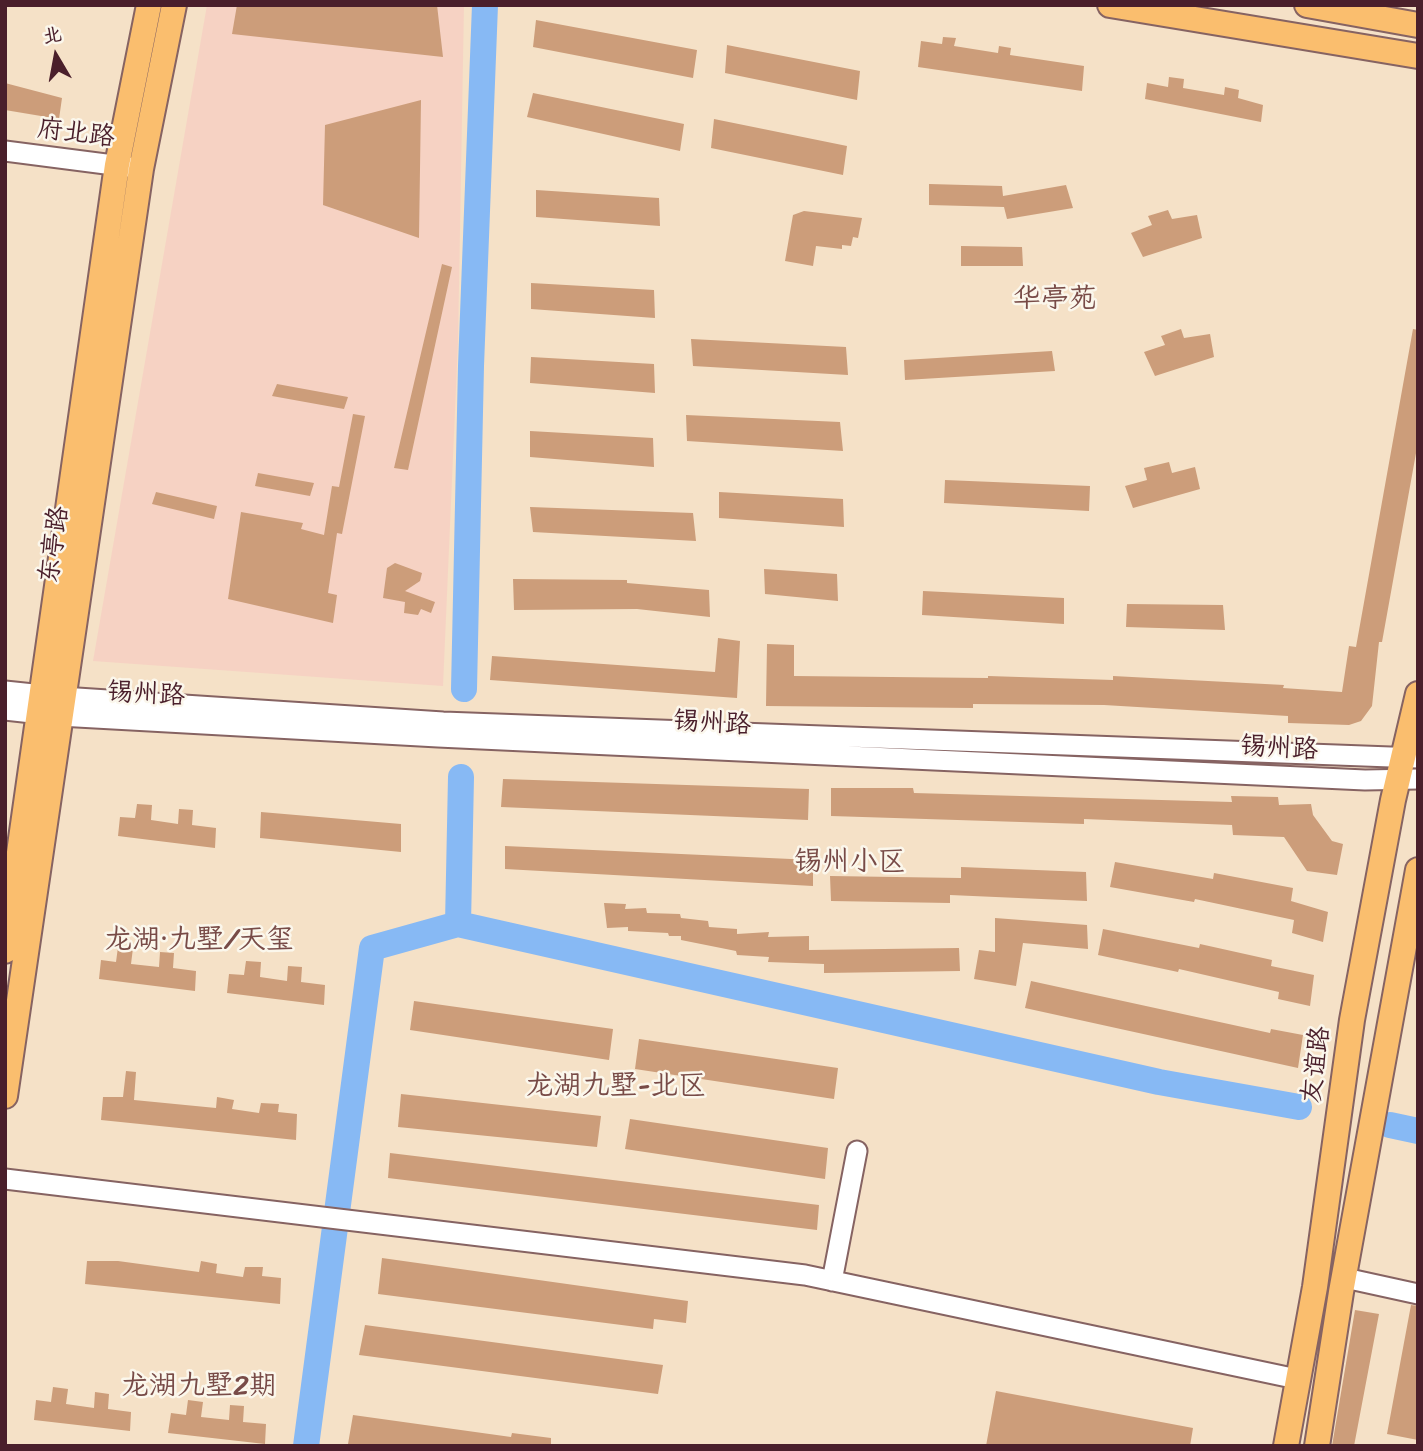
<!DOCTYPE html>
<html>
<head>
<meta charset="utf-8">
<style>
	body { margin:0 }
	#map { position:relative; width:1423px; height:1451px; overflow:hidden; background:#f5e1c7; font-family:Sriracha,"LXGW WenKai TC",sans-serif }
	canvas { display:block }
	.frame { position:absolute; inset:0; border:7px solid #4a1f2b; pointer-events:none }
	.north { position:absolute; left:21px; top:21px; width:70px; height:70px; -webkit-text-stroke:5px #fbf7ec; paint-order:stroke; rotate:350deg; font-size:19px; font-weight:700; line-height:28px; text-align:center; color:#4a1f2b }
	.north::after { content:''; display:block; margin:auto; width:24px; height:32px; background:#4a1f2b; clip-path:polygon(50% 0,100% 100%,50% 72%,0 100%) }
</style>
</head>
<body>
<div id="map">
<canvas width="1423" height="1451"></canvas>
<div class="frame"></div>
<div class="north">北</div>
</div>
<script>
const c = document.querySelector('canvas').getContext('2d');
c.lineJoin = 'round';
function paint(path, color) { c.fillStyle = color; c.fill(path, 'evenodd'); }
const shape = rows => new Path2D(rows.map(r => 'M' + r).join(''));
function trace(path, color, width, dash) { c.strokeStyle = color; c.lineWidth = width; c.lineCap = dash ? 'butt' : 'round'; c.setLineDash(dash || []); c.stroke(path); }
function drawText(font, color, halo, rows, align = 'center') {
  c.font = font + ' Sriracha,"LXGW WenKai TC",sans-serif'; c.lineWidth = 5; c.setLineDash([]); c.textBaseline = 'middle'; c.strokeStyle = halo; c.fillStyle = color; for (const [text, x, y, turn = 0] of rows) {
    c.save(); c.translate(x, y); c.rotate((+turn || 0) * Math.PI / 180); c.textAlign = isNaN(turn) ? turn : align; if (halo) c.strokeText(text, 0, 0); c.fillText(text, 0, 0); c.restore();
  }
}
const built = shape([
	[207,5,464,5,458,342,443,686,93,661]
]);
const river = shape([
	[464,689,471,366,485,5],
	[461,777,458,924,1159,1082,1299,1107],
	[1390,1125,1418,1131],
	[306,1446,372,948,458,924]
]);
const building = shape([
	[237,5,437,5,443,57,232,34],
	[536,20,697,50,693,78,533,47],
	[943,37,956,38,954,46,998,53,999,46,1011,48,1010,55,1084,66,1082,91,918,67,921,41,942,44],
	[727,45,860,71,857,100,725,73],
	[1169,77,1184,79,1183,88,1224,95,1225,87,1239,90,1238,98,1263,105,1261,122,1145,99,1147,83,1168,87],
	[5,83,62,98,59,119,5,110],
	[533,93,684,124,680,151,527,117],
	[421,100,419,238,323,205,325,125],
	[714,119,847,146,843,175,711,148],
	[929,184,1002,186,1003,196,1066,185,1073,208,1007,219,1004,207,929,205],
	[536,190,659,198,660,226,536,217],
	[1168,210,1172,219,1197,215,1202,238,1143,257,1131,233,1152,225,1148,216],
	[804,211,862,218,858,238,853,237,851,246,842,245,842,249,816,246,813,266,785,261,793,215],
	[961,246,1022,247,1023,266,961,266],
	[442,264,452,267,408,470,394,468],
	[531,283,654,290,655,318,531,309],
	[1181,329,1184,338,1210,334,1214,357,1155,376,1144,352,1165,345,1161,336],
	[1413,329,1418,330,1418,442,1382,642,1379,642,1372,706,1361,721,1349,725,1288,723,1288,716,1104,705,973,704,973,708,766,706,767,644,794,645,794,676,988,678,988,676,1113,680,1113,676,1284,685,1283,688,1342,692,1349,646,1356,647],
	[691,339,846,347,848,375,693,366],
	[1052,351,1055,371,905,380,904,360],
	[531,357,654,364,655,393,530,383],
	[277,384,348,397,344,409,272,396],
	[353,414,365,416,342,534,337,533,328,593,337,595,333,623,228,599,241,512,303,523,301,529,324,535,332,486,339,487],
	[686,415,840,422,843,451,687,441],
	[530,431,653,438,654,467,530,457],
	[1169,462,1172,473,1195,467,1200,489,1133,508,1125,486,1147,480,1144,468],
	[258,473,314,483,310,496,255,486],
	[945,480,1090,486,1089,511,944,503],
	[156,492,217,506,214,519,152,504],
	[719,492,843,499,844,527,719,518],
	[530,507,693,513,696,541,533,532],
	[395,563,422,573,420,581,405,591,435,602,431,613,421,609,418,615,404,613,405,602,383,598,387,568],
	[764,569,837,574,838,601,765,594],
	[513,579,627,580,627,583,709,590,710,617,637,609,514,610],
	[923,591,1064,598,1064,624,922,615],
	[1127,604,1223,605,1225,630,1126,627],
	[718,638,740,641,737,698,490,680,492,656,715,672],
	[503,779,809,789,808,820,501,807],
	[831,788,913,788,914,793,1232,802,1231,796,1278,797,1279,805,1311,804,1313,815,1332,841,1343,844,1337,875,1307,871,1284,837,1233,835,1232,825,1084,819,1084,824,831,816],
	[137,804,152,805,151,820,178,824,179,809,193,810,192,825,216,828,215,848,118,836,120,817,135,818],
	[261,812,401,824,401,852,260,838],
	[505,846,813,860,813,886,505,869],
	[1115,862,1213,879,1214,873,1293,888,1291,901,1328,912,1323,942,1292,933,1294,920,1195,899,1194,902,1110,887],
	[961,867,1086,872,1087,901,950,895,950,903,831,901,830,876,961,878],
	[604,903,626,904,625,909,646,908,647,913,680,914,681,918,708,921,709,927,737,929,737,934,769,932,768,937,809,936,809,950,959,948,960,971,824,973,824,964,768,962,769,957,737,955,736,951,681,940,681,936,669,936,668,933,628,931,628,927,607,928],
	[995,918,1087,925,1088,949,1023,943,1016,986,974,979,979,950,995,952],
	[1103,929,1199,948,1200,944,1272,960,1271,966,1314,975,1310,1006,1278,999,1279,992,1179,969,1178,972,1098,955],
	[118,947,133,948,131,964,159,967,160,952,174,953,173,968,196,971,195,991,99,979,101,960,116,962],
	[246,961,261,962,260,977,287,981,288,966,302,967,301,982,325,985,324,1005,227,993,229,974,244,975],
	[1031,981,1270,1033,1271,1029,1303,1035,1298,1068,1025,1008],
	[414,1001,613,1029,609,1060,410,1030],
	[639,1039,838,1068,834,1099,635,1069],
	[126,1071,136,1072,134,1100,216,1108,217,1097,234,1100,232,1109,259,1113,261,1103,279,1104,278,1112,297,1114,296,1140,101,1120,103,1097,123,1097],
	[401,1094,601,1116,597,1147,398,1127],
	[630,1119,828,1148,825,1179,625,1149],
	[390,1153,819,1205,817,1230,388,1178],
	[382,1258,688,1301,686,1323,654,1319,653,1329,378,1294],
	[87,1261,118,1261,199,1272,201,1261,217,1264,216,1273,243,1277,245,1267,263,1267,262,1276,281,1278,280,1304,85,1284],
	[1411,1305,1418,1306,1418,1440,1387,1434],
	[1355,1310,1379,1314,1354,1446,1332,1446],
	[365,1325,663,1365,658,1394,359,1355],
	[53,1387,68,1389,66,1404,94,1408,95,1392,109,1394,108,1409,131,1412,130,1431,34,1420,36,1400,51,1402],
	[996,1391,1193,1428,1190,1446,986,1446],
	[188,1400,203,1402,201,1417,229,1420,230,1405,244,1406,243,1422,266,1424,265,1444,168,1433,171,1413,186,1415],
	[353,1415,511,1437,512,1433,551,1438,551,1446,348,1444]
]);
const minor = shape([
	[5,151,129,167],
	[5,691,62,697,443,722,1418,758],
	[5,710,59,716,438,737,1365,780,1418,779],
	[5,1179,805,1275,1297,1379],
	[1345,1278,1418,1294],
	[832,1281,857,1151]
]);
const major = shape([
	[1110,5,1418,56],
	[1307,5,1418,25],
	[5,951,117,165,149,5],
	[5,1096,141,169,174,5],
	[1286,1446,1315,1287,1352,1020,1393,800,1418,694],
	[1317,1446,1341,1292,1418,870]
]);
const streetNames = [
	["府北路",76,134,7],
	["东亭路",55,545,-82],
	["锡州路",146,695,3],
	["锡州路",712,724,3],
	["锡州路",1279,749,3],
	["友谊路",1317,1065,-83]
];
const neighbourhoodNames = [
	["华亭苑",1055,300],
	["锡州小区",850,863],
	["龙湖·九墅/天玺",199,941],
	["龙湖九墅-北区",616,1087],
	["龙湖九墅2期",199,1387]
];
paint(built, '#f6d2c3');
trace(river, '#87b9f4', 26);
paint(building, '#cc9d7a');
trace(minor, '#866362', 23);
trace(major, '#866362', 28);
trace(minor, '#fff', 19);
trace(major, '#fabe6e', 24);
drawText('26px', '#4a1f2b', '#fbf7ec', streetNames);
drawText('28px', '#784b47', '#fbf7ec', neighbourhoodNames);
</script>
</body>
</html>
